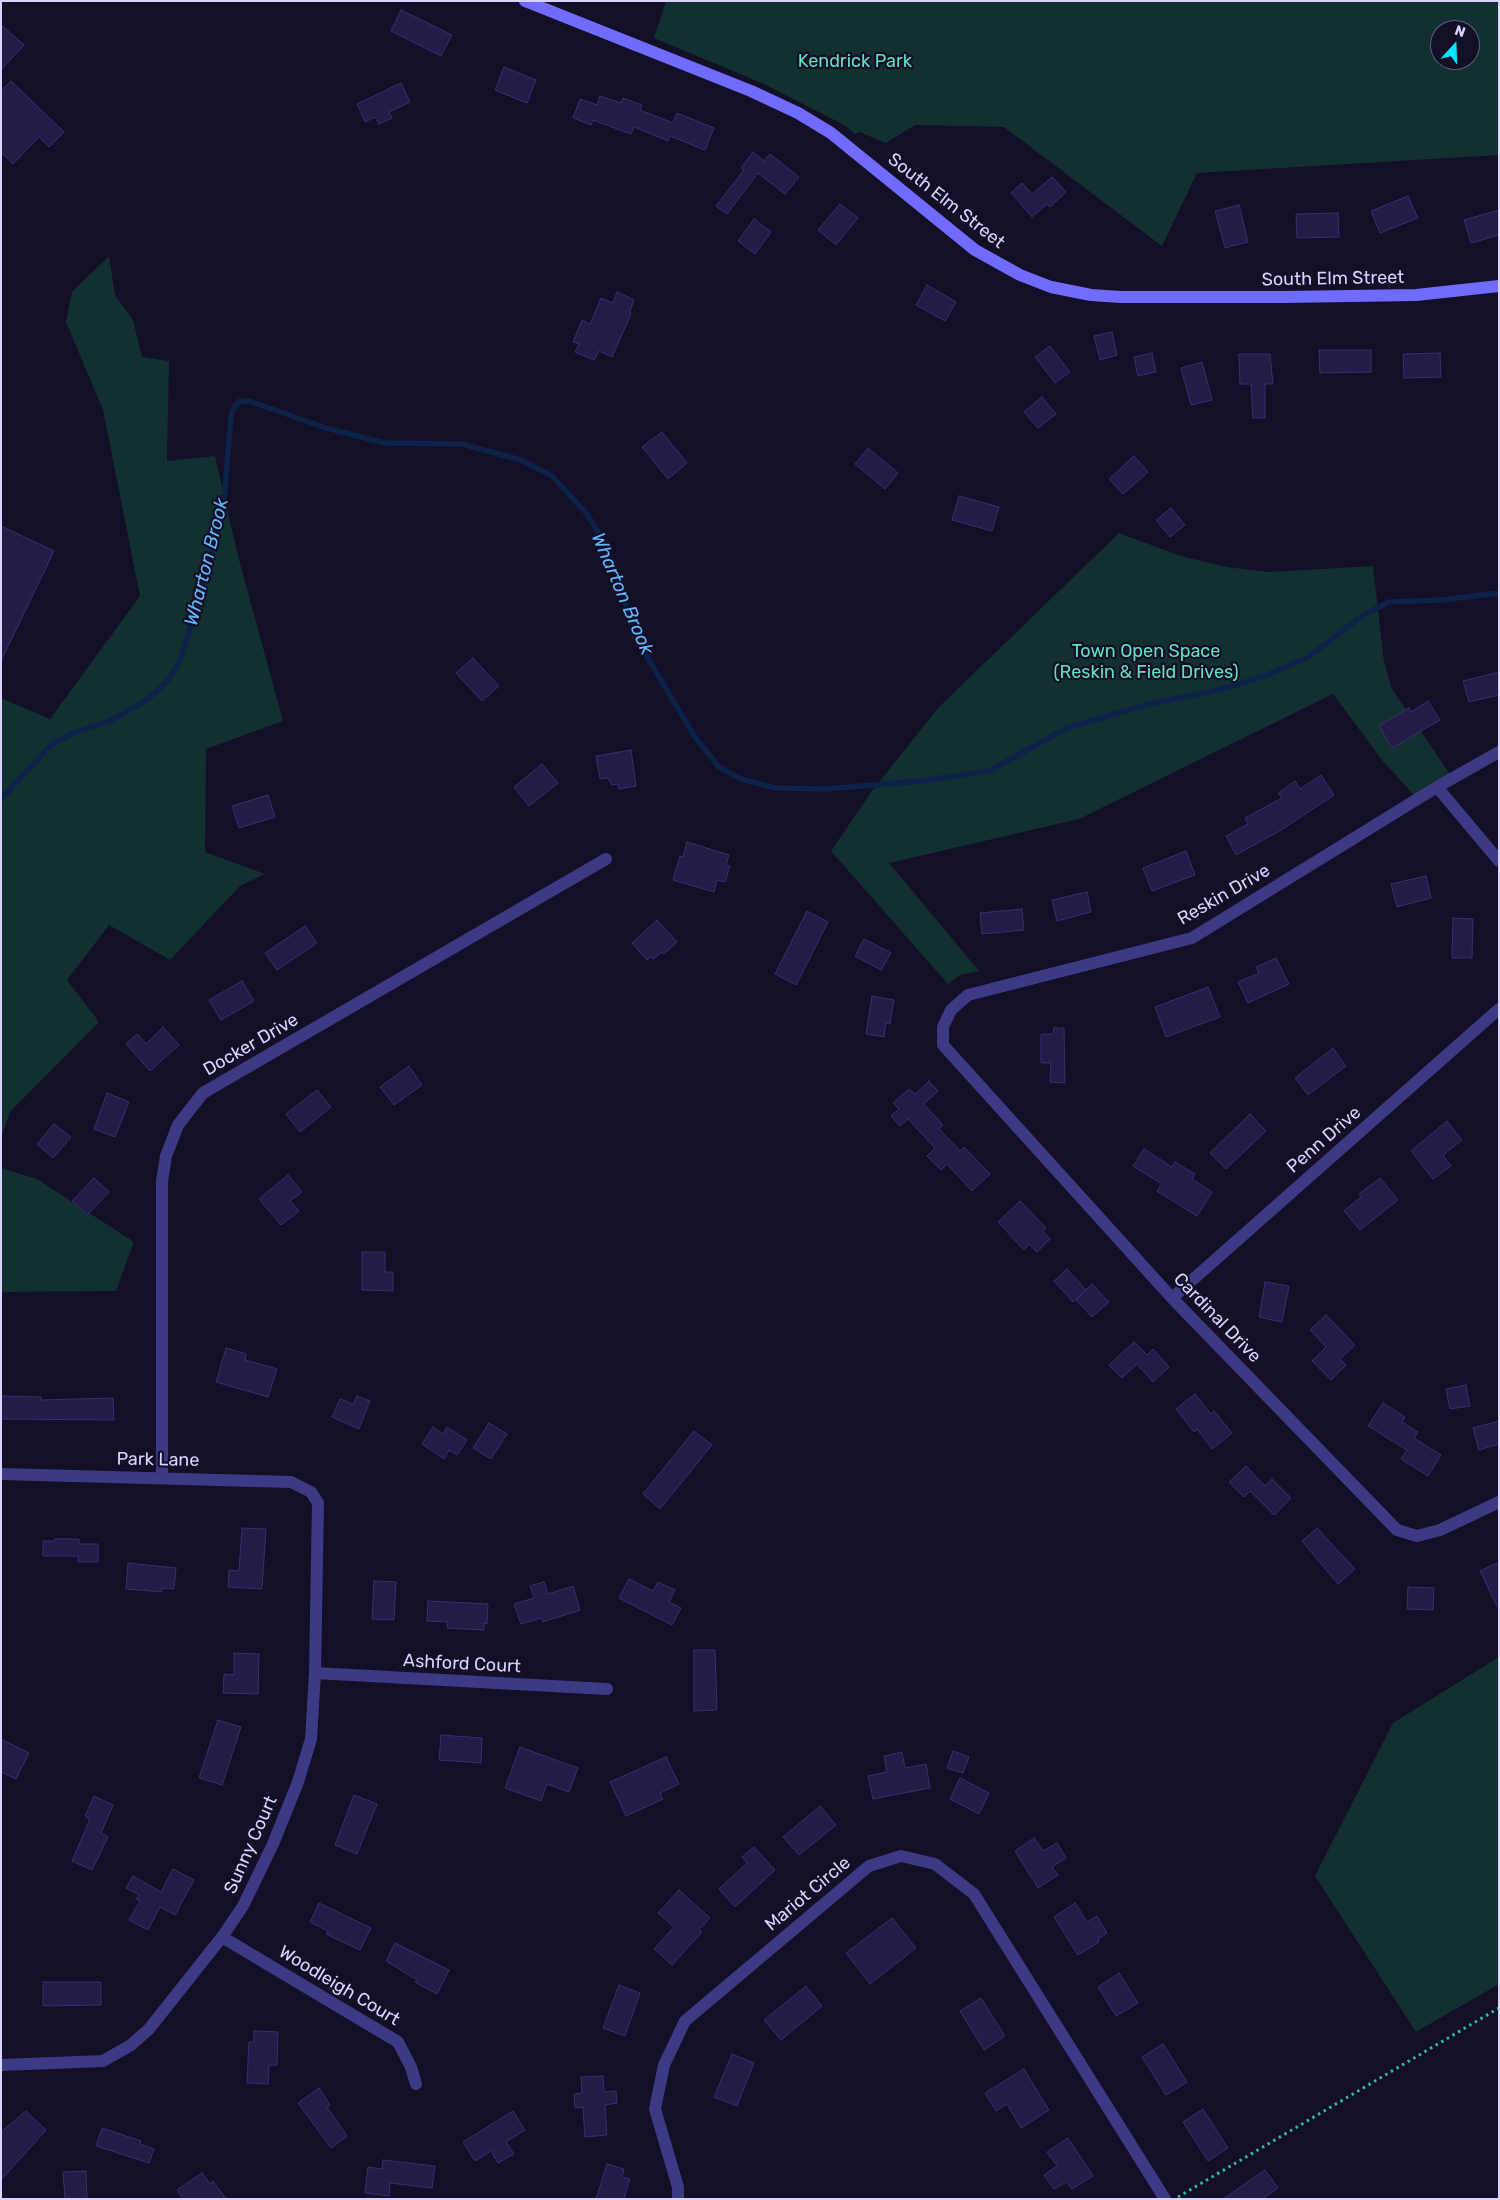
<!DOCTYPE html>
<html>
<head>
<meta charset="utf-8">
<style>
	body { margin:0 }
	#map { position:relative; width:1500px; height:2200px; overflow:hidden; background:#130f26; font-family:Rubik,sans-serif }
	canvas { display:block }
	.frame { position:absolute; inset:0; border:2px solid #d9d4ff; pointer-events:none }
	.north { position:absolute; left:1430px; top:20px; width:50px; height:50px; box-sizing:border-box; background:#130f26; border:1px solid #625e7d; border-radius:50%; rotate:20deg; font-size:14px; font-weight:700; line-height:20px; text-align:center; color:#d9d4ff }
	.north::after { content:''; display:block; margin:auto; width:18px; height:22px; background:#00e5ff; clip-path:polygon(50% 0,100% 100%,50% 72%,0 100%) }
</style>
</head>
<body>
<div id="map">
<canvas width="1500" height="2200"></canvas>
<div class="frame"></div>
<div class="north">N</div>
</div>
<script>
const c = document.querySelector('canvas').getContext('2d');
c.lineJoin = 'round';
function paint(path, color) { c.fillStyle = color; c.fill(path, 'evenodd'); }
const shape = rows => new Path2D(rows.map(r => 'M' + r).join(''));
function trace(path, color, width, dash) { c.strokeStyle = color; c.lineWidth = width; c.lineCap = dash ? 'butt' : 'round'; c.setLineDash(dash || []); c.stroke(path); }
function drawText(font, color, halo, rows, align = 'center') {
  c.font = font + ' Rubik,sans-serif'; c.lineWidth = 4.5; c.setLineDash([]); c.textBaseline = 'middle'; c.strokeStyle = halo; c.fillStyle = color; for (const [text, x, y, turn = 0] of rows) {
    c.save(); c.translate(x, y); c.rotate((+turn || 0) * Math.PI / 180); c.textAlign = isNaN(turn) ? turn : align; if (halo) c.strokeText(text, 0, 0); c.fillText(text, 0, 0); c.restore();
  }
}
const green = shape([
	[666,1,1499,1,1499,155,1197,173,1162,246,1004,127,915,125,886,143,859,132,855,134,844,125,764,84,654,38],
	[1440,30,1470,30,1470,60,1440,60],
	[109,256,115,295,133,320,142,357,169,361,167,461,215,456,238,556,283,721,206,749,205,852,265,874,240,886,170,960,109,925,67,980,99,1022,10,1112,1,1138,1,698,50,719,140,596,103,410,66,322,72,292],
	[1119,533,1181,556,1226,567,1269,572,1373,566,1384,662,1392,689,1450,774,1420,802,1382,760,1333,694,1079,819,889,863,979,971,960,975,948,984,831,851,872,791,938,708],
	[1,1168,37,1179,134,1242,116,1291,1,1292],
	[1499,1657,1499,1984,1416,2032,1315,1876,1393,1723]
]);
const stream = shape([
	[1,799,50,746,71,734,112,720,148,699,169,679,181,659,216,540,224,499,231,416,234,407,240,401,249,401,326,428,385,443,462,444,521,460,552,476,587,514,607,547,638,642,695,737,719,767,741,779,776,788,826,789,921,781,989,771,1067,728,1149,704,1219,690,1264,676,1307,658,1362,616,1389,602,1441,600,1499,593]
]);
const building = shape([
	[401,10,452,35,441,56,391,31,401,10],
	[1,25,24,45,1,70,1,25],
	[504,67,536,80,527,103,495,90,504,67],
	[11,81,64,132,49,147,39,137,13,164,1,152,1,91,11,81],
	[401,83,410,102,389,112,392,118,379,124,375,117,365,122,357,104,401,83],
	[600,96,621,103,623,98,642,105,640,110,673,123,677,113,714,128,705,150,670,136,668,141,634,127,631,134,593,120,591,125,573,118,580,99,597,105,600,96],
	[753,152,764,161,770,154,799,177,785,194,758,173,727,214,716,206,744,170,741,168,753,152],
	[1052,177,1066,192,1050,207,1047,204,1032,217,1011,193,1022,183,1032,194,1052,177],
	[1408,196,1418,218,1380,233,1371,211,1408,196],
	[840,204,858,218,836,245,818,230,840,204],
	[1239,205,1248,242,1225,248,1215,211,1239,205],
	[1499,210,1499,235,1471,243,1464,220,1499,210],
	[1338,213,1339,237,1297,238,1296,214,1338,213],
	[754,219,771,232,755,254,738,241,754,219],
	[927,285,956,302,945,321,916,305,927,285],
	[617,292,634,300,630,311,631,314,612,357,599,351,594,360,575,352,579,344,573,342,582,320,590,324,601,298,613,303,617,292],
	[1112,332,1117,355,1100,360,1094,336,1112,332],
	[1050,346,1070,372,1055,383,1035,357,1050,346],
	[1319,350,1371,350,1371,372,1320,373,1319,350],
	[1152,353,1156,372,1138,376,1134,357,1152,353],
	[1440,353,1441,377,1404,378,1403,354,1440,353],
	[1239,354,1270,354,1273,384,1265,384,1265,418,1253,418,1251,384,1240,384,1239,354],
	[1202,362,1212,400,1191,405,1181,368,1202,362],
	[1042,397,1056,414,1038,428,1024,412,1042,397],
	[662,432,687,463,668,479,642,447,662,432],
	[868,448,898,473,885,489,855,464,868,448],
	[1134,456,1148,472,1123,494,1109,479,1134,456],
	[959,496,999,507,992,531,952,520,959,496],
	[1171,508,1185,525,1170,537,1156,520,1171,508],
	[1,526,54,551,1,661,1,526],
	[473,658,499,686,482,701,456,673,473,658],
	[1499,672,1499,695,1469,702,1463,681,1499,672],
	[1428,701,1440,720,1392,748,1379,726,1409,708,1411,712,1428,701],
	[631,750,636,786,619,789,618,784,612,785,608,778,600,779,596,756,631,750],
	[542,764,558,783,529,806,514,787,542,764],
	[1321,775,1334,795,1281,830,1236,855,1226,836,1248,824,1245,818,1282,798,1278,793,1295,781,1300,789,1321,775],
	[268,795,275,817,239,828,232,806,268,795],
	[687,842,729,855,726,865,730,866,725,882,717,880,714,892,673,880,680,856,683,857,687,842],
	[1186,851,1195,875,1152,891,1143,868,1186,851],
	[1426,876,1431,898,1397,907,1391,884,1426,876],
	[1087,892,1091,912,1057,921,1052,900,1087,892],
	[1022,909,1024,930,982,934,980,913,1022,909],
	[807,911,828,922,796,985,775,974,807,911],
	[1453,918,1473,919,1472,958,1452,958,1453,918],
	[657,920,677,942,664,954,662,952,653,959,651,957,647,960,632,943,657,920],
	[305,926,317,943,277,970,265,953,305,926],
	[864,939,891,953,881,970,855,956,864,939],
	[1276,958,1289,984,1248,1003,1238,982,1259,973,1256,967,1276,958],
	[242,981,254,1001,221,1020,209,1000,242,981],
	[1208,987,1220,1017,1166,1037,1155,1007,1208,987],
	[872,996,894,1000,890,1024,886,1023,884,1037,866,1034,872,996],
	[163,1027,179,1045,150,1071,126,1044,137,1034,146,1044,163,1027],
	[1054,1028,1064,1028,1065,1083,1050,1082,1051,1063,1041,1063,1041,1034,1053,1034,1054,1028],
	[1333,1048,1346,1066,1308,1095,1295,1078,1333,1048],
	[409,1066,422,1085,394,1105,380,1087,409,1066],
	[929,1081,938,1091,924,1104,943,1125,939,1129,960,1151,964,1147,990,1174,972,1191,947,1164,941,1170,927,1156,935,1148,908,1119,900,1126,891,1116,899,1109,893,1103,909,1089,915,1094,929,1081],
	[317,1090,331,1107,300,1132,286,1114,317,1090],
	[107,1093,129,1102,115,1137,94,1129,107,1093],
	[1250,1114,1266,1131,1226,1169,1210,1153,1250,1114],
	[1447,1121,1462,1140,1443,1155,1451,1166,1433,1179,1411,1151,1447,1121],
	[54,1124,71,1137,53,1158,37,1144,54,1124],
	[1144,1149,1172,1167,1175,1162,1195,1174,1192,1179,1212,1192,1197,1216,1157,1191,1162,1184,1133,1166,1144,1149],
	[288,1175,302,1192,290,1201,299,1211,281,1225,259,1199,288,1175],
	[94,1178,109,1192,87,1215,72,1201,94,1178],
	[1380,1178,1398,1200,1360,1230,1344,1211,1361,1197,1359,1194,1380,1178],
	[1020,1201,1046,1228,1043,1231,1050,1239,1037,1252,1029,1244,1024,1250,998,1222,1020,1201],
	[362,1252,385,1252,385,1272,393,1272,393,1291,362,1290,362,1252],
	[1067,1269,1086,1290,1073,1302,1054,1281,1067,1269],
	[1265,1282,1289,1286,1282,1322,1259,1317,1265,1282],
	[1092,1284,1109,1302,1092,1317,1076,1300,1092,1284],
	[1326,1315,1355,1345,1340,1359,1346,1365,1331,1380,1312,1361,1326,1347,1310,1330,1326,1315],
	[1134,1342,1147,1355,1153,1349,1169,1367,1153,1382,1137,1364,1122,1378,1109,1365,1134,1342],
	[226,1348,246,1354,245,1360,277,1369,268,1397,216,1382,226,1348],
	[1466,1385,1470,1406,1450,1409,1446,1389,1466,1385],
	[1195,1394,1211,1414,1214,1411,1232,1433,1212,1449,1197,1429,1194,1432,1176,1409,1195,1394],
	[1,1396,41,1397,41,1400,113,1398,114,1420,1,1419,1,1396],
	[357,1396,370,1401,359,1429,332,1417,340,1399,353,1404,357,1396],
	[1383,1403,1405,1417,1402,1422,1418,1432,1414,1438,1441,1455,1428,1476,1401,1459,1407,1450,1368,1426,1383,1403],
	[1499,1421,1499,1444,1479,1450,1473,1428,1499,1421],
	[489,1423,507,1434,491,1459,473,1448,489,1423],
	[433,1427,443,1434,447,1427,467,1440,457,1455,449,1450,444,1459,422,1444,433,1427],
	[694,1431,712,1445,660,1509,643,1494,694,1431],
	[1246,1466,1265,1486,1272,1479,1291,1498,1274,1515,1250,1491,1244,1497,1229,1482,1246,1466],
	[242,1528,266,1529,262,1589,228,1587,229,1570,239,1571,242,1528],
	[1317,1528,1355,1569,1338,1584,1302,1541,1317,1528],
	[55,1539,79,1539,79,1544,98,1544,98,1562,78,1562,78,1556,43,1556,43,1541,55,1541,55,1539],
	[1499,1562,1499,1610,1480,1571,1499,1562],
	[128,1563,176,1568,174,1589,162,1588,162,1592,126,1589,128,1563],
	[629,1579,653,1591,658,1582,675,1590,669,1602,681,1608,672,1625,619,1598,629,1579],
	[374,1581,396,1582,394,1620,372,1619,374,1581],
	[544,1582,548,1594,573,1586,580,1610,543,1622,542,1618,521,1624,514,1604,534,1598,530,1586,544,1582],
	[1408,1587,1434,1588,1433,1610,1407,1609,1408,1587],
	[428,1601,488,1604,487,1624,484,1623,484,1630,447,1628,448,1622,427,1621,428,1601],
	[694,1650,715,1650,717,1710,694,1711,694,1650],
	[234,1653,259,1654,258,1694,223,1693,224,1674,234,1675,234,1653],
	[218,1720,241,1727,222,1785,199,1778,218,1720],
	[441,1735,482,1738,481,1763,439,1760,441,1735],
	[1,1739,29,1753,16,1779,1,1772,1,1739],
	[520,1747,578,1768,569,1792,547,1784,541,1801,505,1788,520,1747],
	[953,1751,969,1757,963,1773,947,1768,953,1751],
	[902,1752,905,1768,926,1764,930,1788,873,1799,868,1776,887,1772,884,1756,902,1752],
	[666,1757,679,1784,660,1793,663,1799,626,1816,610,1782,666,1757],
	[960,1778,989,1793,979,1814,950,1799,960,1778],
	[354,1795,377,1804,357,1854,335,1845,354,1795],
	[94,1796,113,1805,101,1833,108,1837,92,1870,72,1861,90,1819,85,1816,94,1796],
	[820,1806,836,1825,799,1855,783,1837,820,1806],
	[1034,1838,1043,1851,1057,1843,1066,1858,1052,1867,1058,1875,1038,1888,1015,1851,1034,1838],
	[754,1847,775,1870,735,1907,719,1889,747,1863,742,1857,754,1847],
	[173,1869,194,1880,175,1915,160,1907,148,1930,129,1920,140,1901,136,1899,139,1895,126,1888,133,1876,161,1892,173,1869],
	[679,1890,710,1918,699,1930,702,1932,672,1965,654,1949,674,1927,658,1913,679,1890],
	[319,1903,371,1928,360,1950,326,1934,328,1931,310,1922,319,1903],
	[1075,1903,1087,1922,1097,1916,1107,1933,1098,1939,1099,1942,1078,1955,1054,1917,1075,1903],
	[892,1918,916,1948,870,1984,846,1953,892,1918],
	[395,1943,449,1970,437,1994,415,1982,417,1980,386,1961,395,1943],
	[1119,1973,1138,2003,1116,2016,1098,1987,1119,1973],
	[43,1982,101,1982,101,2005,43,2006,43,1982],
	[619,1985,640,1993,625,2036,603,2028,619,1985],
	[806,1986,822,2006,781,2040,764,2020,806,1986],
	[981,1998,1005,2036,984,2050,960,2011,981,1998],
	[254,2031,278,2032,277,2065,269,2065,268,2084,247,2083,249,2042,254,2042,254,2031],
	[1163,2044,1187,2082,1166,2095,1142,2057,1163,2044],
	[732,2054,754,2063,737,2106,714,2097,732,2054],
	[1024,2069,1049,2110,1021,2128,1007,2104,996,2111,985,2093,1024,2069],
	[603,2076,604,2092,616,2091,617,2103,605,2105,607,2135,585,2137,583,2107,575,2108,574,2094,582,2093,581,2077,603,2076],
	[319,2088,330,2105,327,2107,347,2136,331,2148,298,2103,319,2088],
	[1203,2109,1228,2148,1208,2161,1183,2122,1203,2109],
	[26,2111,46,2130,1,2180,1,2132,26,2111],
	[513,2111,525,2130,506,2142,514,2154,498,2163,491,2151,475,2161,463,2142,513,2111],
	[102,2128,141,2141,140,2144,154,2149,149,2163,96,2146,102,2128],
	[1068,2138,1093,2176,1072,2189,1066,2182,1054,2189,1044,2175,1057,2166,1047,2152,1068,2138],
	[383,2160,435,2166,432,2188,390,2183,389,2196,365,2193,368,2167,382,2169,383,2160],
	[607,2164,624,2169,622,2177,630,2179,624,2199,596,2199,607,2164],
	[1265,2170,1278,2188,1262,2199,1223,2199,1265,2170],
	[86,2171,87,2199,65,2199,63,2172,86,2171],
	[202,2173,210,2184,213,2181,226,2199,183,2199,177,2190,202,2173]
]);
const path = shape([
	[1178,2197,1499,2008]
]);
const minor = shape([
	[1499,752,1437,787,1192,938,968,995,951,1010,943,1027,943,1045,1172,1298,1397,1530,1417,1536,1440,1530,1499,1502],
	[1437,787,1499,861],
	[1172,1298,1499,1009],
	[1,1474,291,1482,311,1492,318,1503,315,1673,311,1739,298,1782,273,1844,243,1906,222,1937,149,2029,131,2045,103,2061,1,2065],
	[162,1477,162,1181,166,1156,178,1125,203,1093,606,859],
	[315,1673,607,1689],
	[222,1937,398,2042,411,2067,416,2084],
	[678,2199,678,2187,655,2109,664,2065,685,2021,869,1866,901,1856,935,1864,974,1894,1165,2199]
]);
const secondary = shape([
	[525,1,751,91,798,113,831,133,975,250,1020,275,1051,287,1091,295,1121,297,1285,297,1416,295,1499,286]
]);
const parkNames = [
	["Kendrick Park",855,62],
	["Town Open Space",1146,652],
	["(Reskin & Field Drives)",1146,673]
];
const streetNames = [
	["South Elm Street",946,201,38],
	["South Elm Street",1333,279,-1],
	["Reskin Drive",1224,895,-30],
	["Docker Drive",251,1045,-30],
	["Penn Drive",1324,1140,-41],
	["Cardinal Drive",1217,1318,46],
	["Park Lane",158,1460,1],
	["Ashford Court",462,1664,3],
	["Sunny Court",251,1845,-66],
	["Mariot Circle",808,1894,-40],
	["Woodleigh Court",339,1986,31]
];
const waterNames = [
	["Wharton Brook",207,562,-76],
	["Wharton Brook",622,594,67]
];
paint(green, '#12302f');
trace(stream, '#0c2248', 5.5);
paint(building, '#241b47');
trace(building, '#3b2d73', 1);
trace(path, '#2fb8b0', 3, [2.5, 4]);
trace(minor, '#3d3a85', 12);
trace(secondary, '#6f6bff', 12);
drawText('18px', '#5fe0c0', '#130f26', parkNames);
drawText('18px', '#d9d4ff', '#130f26', streetNames);
drawText('italic 19px', '#62b6ff', '#130f26', waterNames);
</script>
</body>
</html>
